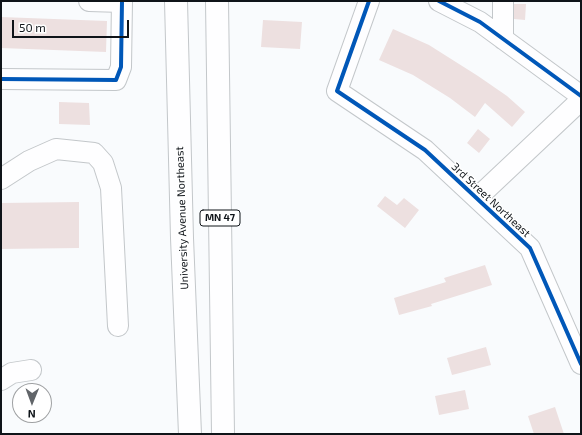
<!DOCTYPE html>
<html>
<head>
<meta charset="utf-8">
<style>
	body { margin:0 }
	#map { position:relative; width:582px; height:435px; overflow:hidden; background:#f9fbfd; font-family:"Exo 2",sans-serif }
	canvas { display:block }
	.frame { position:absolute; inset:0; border:2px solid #0f1419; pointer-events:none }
	.north { position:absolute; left:12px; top:383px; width:40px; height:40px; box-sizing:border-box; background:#fff; border:1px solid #9fa1a3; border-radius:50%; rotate:181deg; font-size:11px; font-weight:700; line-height:16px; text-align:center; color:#0f1419 }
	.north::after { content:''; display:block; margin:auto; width:14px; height:18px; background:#616569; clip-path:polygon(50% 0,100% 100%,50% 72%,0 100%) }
	.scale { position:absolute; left:12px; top:20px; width:117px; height:18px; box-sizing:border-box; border:2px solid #0f1419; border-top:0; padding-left:5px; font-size:12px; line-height:14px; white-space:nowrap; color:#0f1419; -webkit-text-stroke:3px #fff; paint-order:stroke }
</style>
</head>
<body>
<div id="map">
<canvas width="582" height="435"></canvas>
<div class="frame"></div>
<div class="north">N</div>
<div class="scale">50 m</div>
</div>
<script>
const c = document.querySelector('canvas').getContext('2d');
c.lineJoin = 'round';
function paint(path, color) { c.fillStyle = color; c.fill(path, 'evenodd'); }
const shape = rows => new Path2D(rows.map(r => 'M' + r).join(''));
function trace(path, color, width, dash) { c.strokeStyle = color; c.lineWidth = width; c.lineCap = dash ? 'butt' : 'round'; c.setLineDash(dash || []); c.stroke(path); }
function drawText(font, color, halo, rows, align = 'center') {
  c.font = font + ' "Exo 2",sans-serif'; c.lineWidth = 3; c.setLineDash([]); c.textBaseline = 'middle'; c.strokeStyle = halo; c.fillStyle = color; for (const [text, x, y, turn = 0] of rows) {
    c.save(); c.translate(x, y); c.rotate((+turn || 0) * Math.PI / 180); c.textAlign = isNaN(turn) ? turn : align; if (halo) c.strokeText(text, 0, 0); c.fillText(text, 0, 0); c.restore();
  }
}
const building = shape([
	[514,4,526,4,525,20,514,19],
	[1,17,107,21,106,52,1,48],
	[263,20,302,22,300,49,261,47],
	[393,29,429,45,478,76,507,96,525,112,512,127,485,103,475,117,450,98,413,75,379,60],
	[59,102,89,103,90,125,59,124],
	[478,129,490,139,479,153,467,143],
	[385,196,397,205,404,198,419,210,405,228,377,206],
	[79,202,79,248,1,249,1,203],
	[485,265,492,285,431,304,432,306,399,315,394,298,446,282,444,278],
	[486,347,491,365,452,375,447,358],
	[465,390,469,409,439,415,435,396],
	[555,407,564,434,534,434,528,416]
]);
const minor = shape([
	[89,1,122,2],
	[369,1,337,91,425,150,530,248,581,364],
	[439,1,480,22,581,96],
	[503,1,503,39],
	[1,79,116,80,121,67,122,1],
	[1,179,29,161,56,149,94,153,103,163,111,188,118,326],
	[477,198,581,100],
	[1,380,12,373,31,370]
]);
const major = shape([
	[176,1,182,238,190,434],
	[217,1,223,434]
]);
const cycleway = shape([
	[369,1,337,91,425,150,530,248,581,364],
	[439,1,480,22,581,96],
	[1,79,116,80,121,67,122,1]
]);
const shields = [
	[220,218,40]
];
const shieldNames = [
	["MN 47",220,218]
];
const streetNames = [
	["3rd Street Northeast",491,200,43],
	["University Avenue Northeast",182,218,-92]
];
paint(building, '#ede0e0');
trace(minor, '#c3c7ca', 22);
trace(major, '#c3c7ca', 24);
trace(minor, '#fefeff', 20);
trace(major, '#fefeff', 22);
trace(cycleway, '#0057b8', 4);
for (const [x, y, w] of shields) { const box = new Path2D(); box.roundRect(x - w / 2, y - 8, w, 16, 3); c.fillStyle = '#fff'; c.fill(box); trace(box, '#0f1419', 1); }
drawText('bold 10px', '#0f1419', null, shieldNames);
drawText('11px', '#0f1419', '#fff', streetNames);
</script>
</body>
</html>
